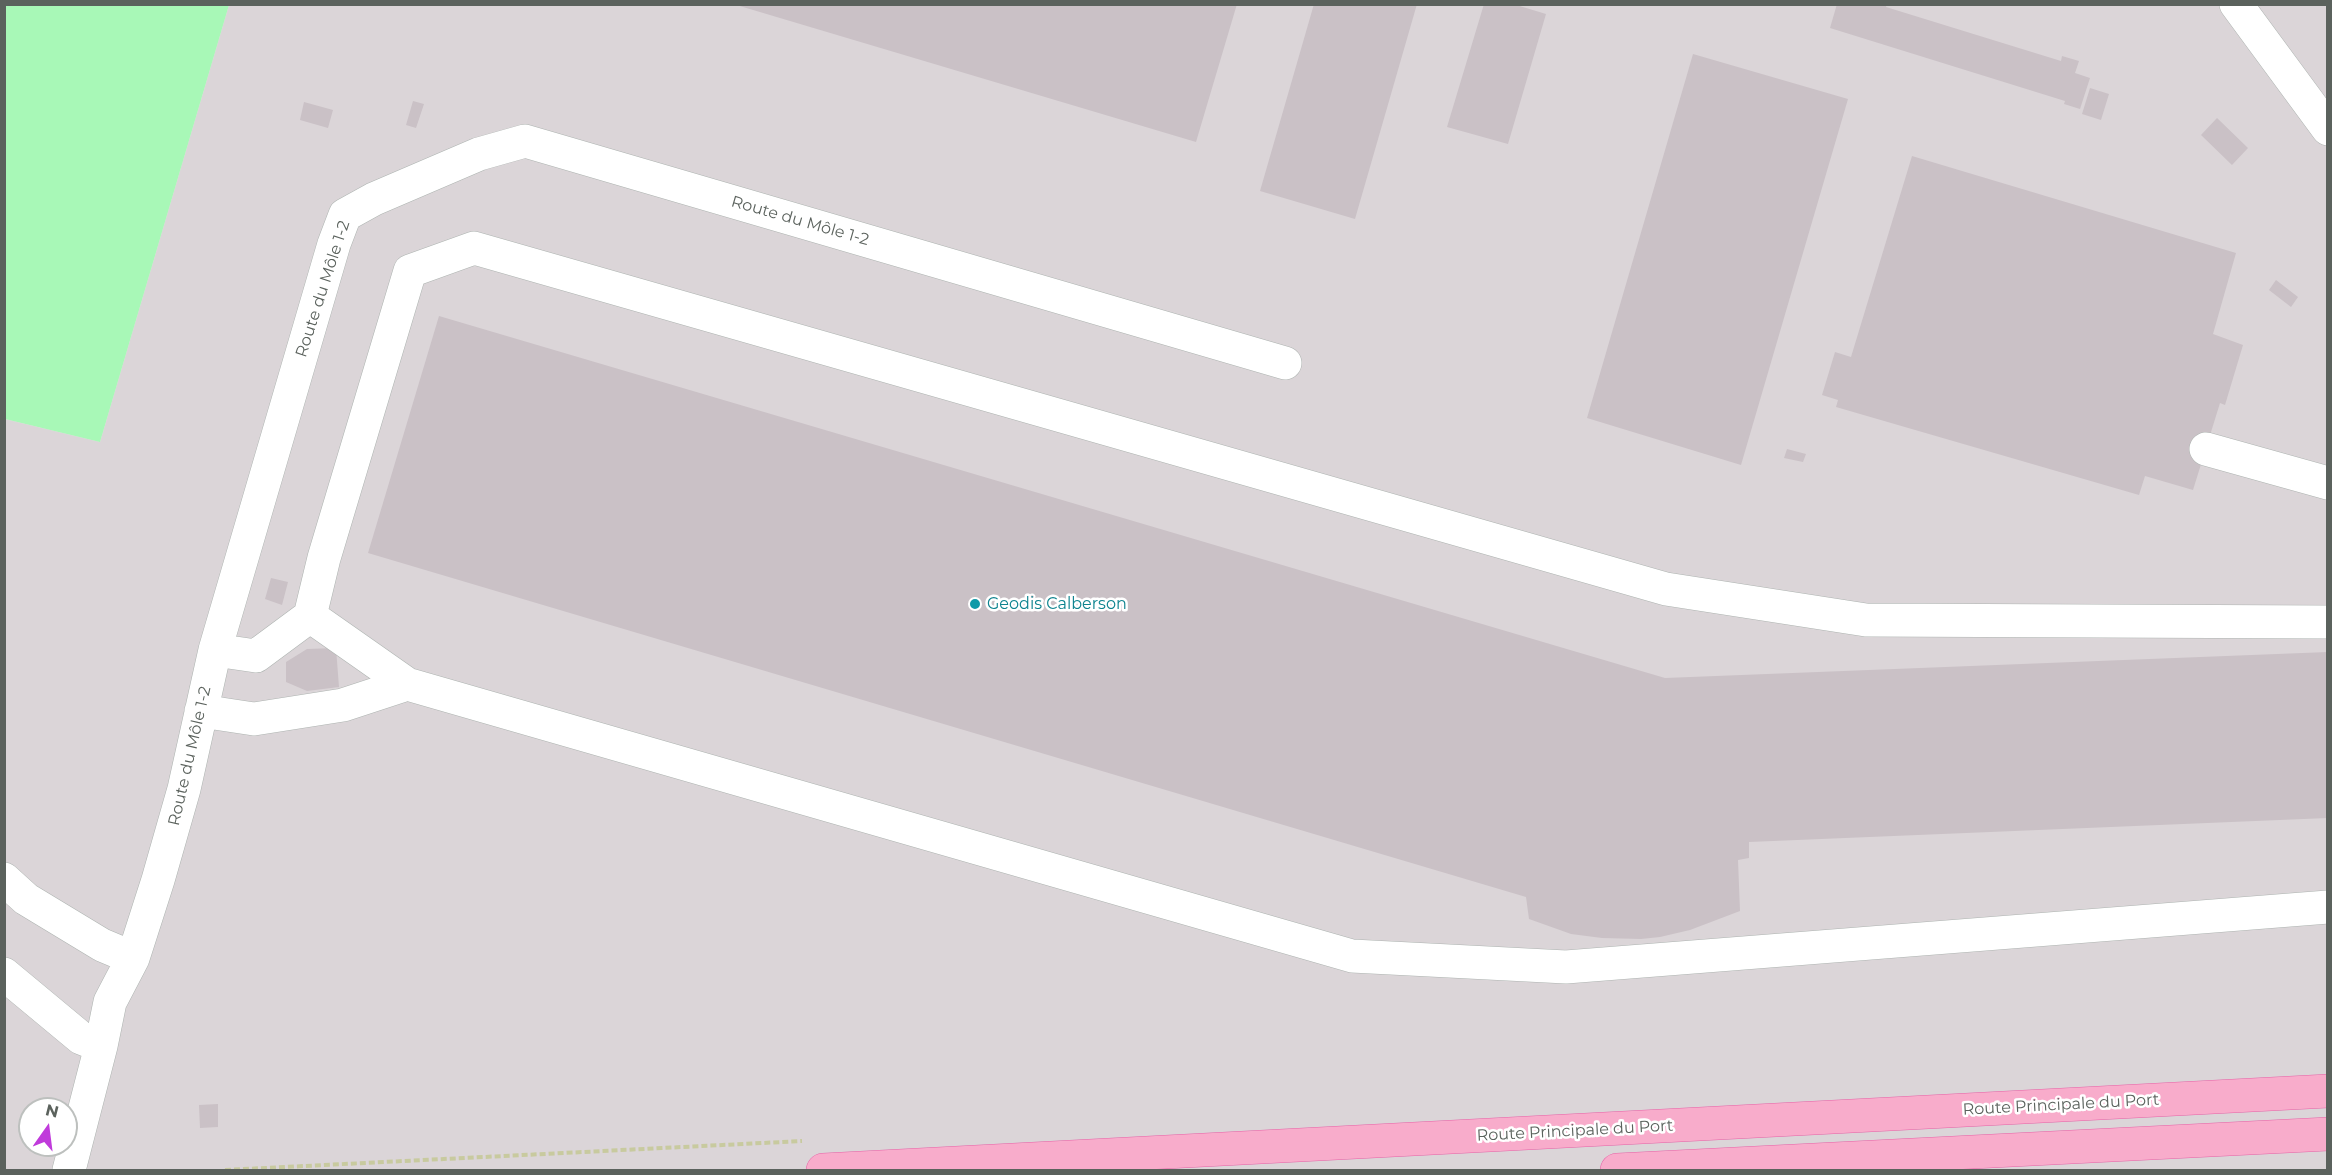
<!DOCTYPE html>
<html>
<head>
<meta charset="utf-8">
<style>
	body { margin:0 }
	#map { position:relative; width:2332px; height:1175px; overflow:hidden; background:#ece3e7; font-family:Montserrat,sans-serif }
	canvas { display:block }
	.frame { position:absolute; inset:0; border:6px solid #5b625d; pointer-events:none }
	.north { position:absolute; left:18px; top:1097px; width:60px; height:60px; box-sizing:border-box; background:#fff; border:2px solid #bdc0be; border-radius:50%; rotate:14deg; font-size:16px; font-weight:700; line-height:24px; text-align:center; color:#5b625d }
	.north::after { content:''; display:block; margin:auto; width:21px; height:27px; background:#c03bdb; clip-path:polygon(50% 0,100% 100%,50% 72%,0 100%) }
</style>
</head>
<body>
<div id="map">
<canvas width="2332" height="1175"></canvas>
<div class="frame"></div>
<div class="north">N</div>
</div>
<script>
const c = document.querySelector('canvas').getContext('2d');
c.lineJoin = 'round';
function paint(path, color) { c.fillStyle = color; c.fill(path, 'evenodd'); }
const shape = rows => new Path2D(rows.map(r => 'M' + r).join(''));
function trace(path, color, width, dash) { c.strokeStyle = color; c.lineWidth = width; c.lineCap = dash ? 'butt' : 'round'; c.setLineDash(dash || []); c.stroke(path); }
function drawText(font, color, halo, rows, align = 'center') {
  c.font = font + ' Montserrat,sans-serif'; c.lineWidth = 5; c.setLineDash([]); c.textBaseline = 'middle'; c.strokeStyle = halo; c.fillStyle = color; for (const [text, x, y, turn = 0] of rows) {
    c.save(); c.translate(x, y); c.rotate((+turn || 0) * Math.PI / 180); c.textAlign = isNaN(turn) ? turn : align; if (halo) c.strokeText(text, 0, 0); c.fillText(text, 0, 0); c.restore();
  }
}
const industrial = shape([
	[229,5,2327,5,2327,1170,5,1170,5,419,100,442],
	[30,1109,66,1109,66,1145,30,1145]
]);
const water = shape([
	[5,4,229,5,100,442,5,419]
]);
const building = shape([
	[733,4,1237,4,1196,142],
	[1314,4,1417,4,1355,219,1260,191],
	[1484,4,1513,4,1546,14,1508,144,1447,127],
	[1837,4,1887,4,1886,7,2061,61,2062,56,2079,61,2075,73,2090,78,2080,109,2064,104,2065,101,1830,28],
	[1693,54,1848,99,1741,465,1587,418],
	[2090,88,2109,94,2101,120,2082,114],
	[413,101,424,104,416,128,406,125],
	[304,102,333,110,328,128,300,120],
	[2217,118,2248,148,2232,165,2201,135],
	[1912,156,2236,253,2213,334,2243,345,2225,405,2220,403,2193,490,2145,476,2139,495,1836,407,1838,400,1822,395,1835,352,1851,357],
	[2276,280,2298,297,2291,307,2269,290],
	[439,316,1665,678,2328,652,2328,818,1749,842,1749,858,1738,860,1740,911,1690,930,1660,937,1641,939,1602,938,1571,934,1529,919,1526,897,368,553],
	[1787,449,1806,454,1803,462,1784,458],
	[271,578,288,582,282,605,265,599],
	[336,648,339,687,307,691,286,682,286,662,307,649],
	[218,1104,218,1127,200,1128,199,1105]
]);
const path = shape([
	[225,1170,802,1141]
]);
const minor = shape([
	[2236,4,2328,129],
	[2206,449,2328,483],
	[310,616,324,558,410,271,474,248,1666,589,1866,620,2328,622],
	[407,684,1352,956,1566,967,2328,907],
	[201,711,254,719,343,705,407,684,310,616,256,656,215,650],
	[4,879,26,899,102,945,133,958],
	[4,974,81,1038,101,1046],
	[69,1170,101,1046,110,1002,133,958,158,880,184,789,215,650,334,244,345,215,374,199,479,154,525,141,1285,363]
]);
const major = shape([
	[823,1170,2328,1091],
	[1617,1170,2328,1134]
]);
const markers = [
	[975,604,6,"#0f9aa8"]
];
const streetNames = [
	["Route du Môle 1-2",800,221,16],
	["Route du Môle 1-2",323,289,-72],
	["Route du Môle 1-2",190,756,-77],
	["Route Principale du Port",2061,1105,-3],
	["Route Principale du Port",1575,1131,-3]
];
const cultureNames = [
	["Geodis Calberson",987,604]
];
paint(industrial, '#dbd5d8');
paint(water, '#a8f8b7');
paint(building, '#cac1c6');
trace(minor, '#aeb4b1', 34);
trace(major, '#e563a7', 34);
trace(path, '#c8ca9f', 4, [6, 3]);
trace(minor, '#fff', 33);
trace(major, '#f8accb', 33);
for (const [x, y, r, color] of markers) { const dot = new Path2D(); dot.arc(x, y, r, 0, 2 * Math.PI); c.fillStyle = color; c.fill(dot); trace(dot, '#fff', 2); }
drawText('16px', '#5b625d', '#fff', streetNames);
drawText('16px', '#0d838f', '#fff', cultureNames, 'left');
</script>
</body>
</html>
